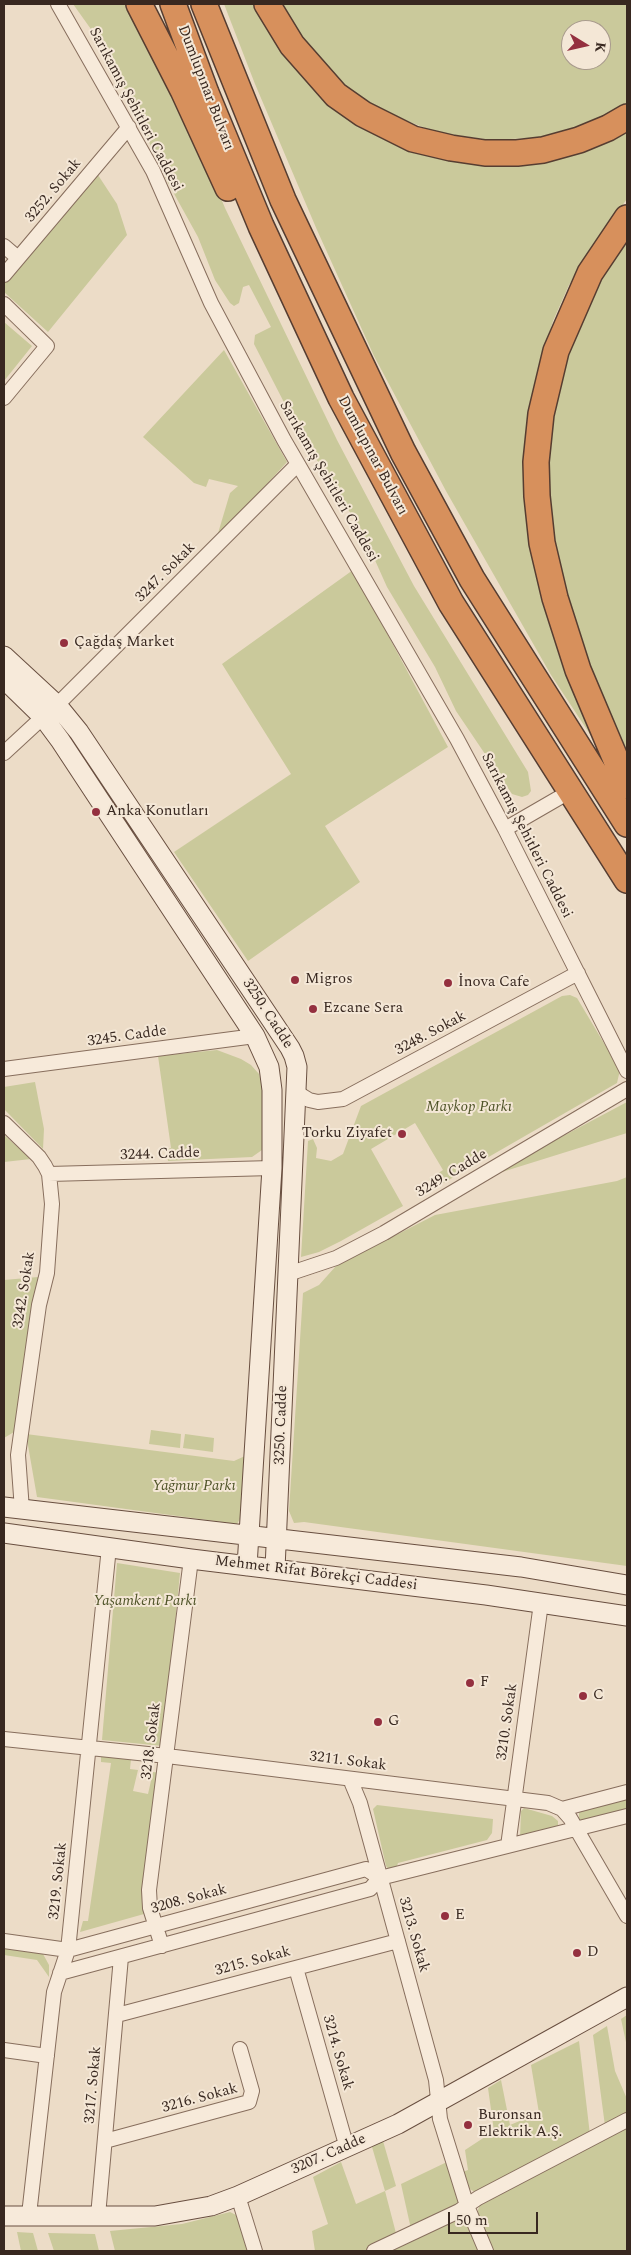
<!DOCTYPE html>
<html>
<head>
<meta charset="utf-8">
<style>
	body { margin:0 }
	#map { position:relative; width:631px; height:2255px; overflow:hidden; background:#ecdcc7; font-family:Spectral,serif }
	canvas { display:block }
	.frame { position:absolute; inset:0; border:5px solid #382820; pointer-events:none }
	.north { position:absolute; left:561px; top:20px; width:50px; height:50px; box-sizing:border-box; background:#f4e7d6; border:1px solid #a99b8d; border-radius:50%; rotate:99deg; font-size:14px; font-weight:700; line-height:20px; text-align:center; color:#382820 }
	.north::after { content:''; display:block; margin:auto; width:18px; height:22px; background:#94303f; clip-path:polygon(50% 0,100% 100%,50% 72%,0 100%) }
	.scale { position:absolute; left:448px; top:2212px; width:90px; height:22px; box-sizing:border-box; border:2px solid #382820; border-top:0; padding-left:6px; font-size:15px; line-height:18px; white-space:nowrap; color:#382820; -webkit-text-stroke:4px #f4e7d6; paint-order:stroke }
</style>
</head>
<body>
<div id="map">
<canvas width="631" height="2255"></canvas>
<div class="frame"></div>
<div class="north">K</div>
<div class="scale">50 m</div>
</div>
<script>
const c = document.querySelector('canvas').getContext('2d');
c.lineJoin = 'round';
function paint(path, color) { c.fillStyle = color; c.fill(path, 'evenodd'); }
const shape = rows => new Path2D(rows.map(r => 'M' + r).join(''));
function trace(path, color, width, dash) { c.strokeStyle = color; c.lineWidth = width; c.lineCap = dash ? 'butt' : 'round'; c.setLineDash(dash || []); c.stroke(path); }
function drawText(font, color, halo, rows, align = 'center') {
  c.font = font + ' Spectral,serif'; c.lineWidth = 4; c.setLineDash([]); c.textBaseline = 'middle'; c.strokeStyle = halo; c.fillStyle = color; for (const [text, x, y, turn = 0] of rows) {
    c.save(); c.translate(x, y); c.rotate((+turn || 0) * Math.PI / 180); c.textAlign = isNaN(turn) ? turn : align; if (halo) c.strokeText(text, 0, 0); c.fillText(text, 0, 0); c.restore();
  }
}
const green = shape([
	[73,4,132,4,186,114,225,208,337,440,414,586,528,772,531,791,528,795,522,797,512,794,456,711,435,667,387,587,361,529,328,479,291,416,254,344,255,335,271,327,249,285,243,287,239,303,234,306,230,303,215,280,198,237,167,181,108,53],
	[224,4,253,4,276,43,338,108,364,128,387,140,577,153,627,132,627,199,595,242,569,285,553,321,535,381,525,457,599,748,551,675,446,491,374,356,317,230,255,84],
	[279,4,627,4,627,108,587,126,550,137,491,140,435,132,375,108,349,89,323,66],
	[571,30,601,30,601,60,571,60],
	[96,172,117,204,127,235,48,332,4,292,4,281],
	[627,236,627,768,596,699,561,586,546,490,552,403,579,320,595,287],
	[4,322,32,346,4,381],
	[224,350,287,462,216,540,230,493,238,486,209,479,206,487,194,483,143,437],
	[353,570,448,747,325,826,360,882,248,961,174,852,291,774,222,664],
	[570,995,577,998,620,1070,617,1083,433,1189,429,1179,443,1170,415,1123,371,1149,403,1206,341,1241,319,1252,301,1257,308,1141,313,1139,317,1148,316,1158,331,1161,343,1154,361,1106,562,996],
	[217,1050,241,1059,251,1065,259,1074,262,1086,262,1150,252,1157,168,1161,167,1149,171,1148,158,1056],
	[35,1082,44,1129,43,1149,4,1109,4,1087],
	[627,1102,627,1133,486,1177],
	[4,1135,31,1159,4,1162],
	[627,1177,627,1566,304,1522,294,1523,289,1511,303,1293,319,1285,336,1266,435,1215,617,1181],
	[38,1277,14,1432,4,1438,4,1280],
	[151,1430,181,1434,180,1448,149,1444],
	[26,1434,234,1461,245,1456,241,1517,237,1524,37,1497],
	[185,1434,214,1438,213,1452,183,1448],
	[117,1563,180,1573,163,1746,102,1740],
	[101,1755,131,1759,130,1769,138,1770,133,1791,148,1794,153,1772,160,1773,144,1914,80,1932,83,1921,88,1921,111,1763,101,1762],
	[627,1796,627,1811,583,1821,579,1819,579,1810],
	[377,1805,493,1819,492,1833,487,1840,398,1863,396,1869,390,1871,386,1866,373,1809],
	[524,1808,552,1816,558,1821,558,1828,520,1838,521,1811],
	[4,1946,32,1949,43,1954,49,1965,49,1977,37,1960,4,1955],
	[627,2015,627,2047,621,2019],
	[607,2026,615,2071,627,2099,627,2113,605,2126,593,2035],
	[579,2041,590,2135,477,2193,466,2187,462,2172,468,2170,465,2150,494,2131,488,2088,501,2080,510,2125,539,2113,531,2065],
	[627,2126,627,2251,490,2251,476,2215,481,2202],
	[383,2141,396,2186,385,2191,397,2237,365,2251,315,2251,312,2231,328,2224,313,2177,341,2162,356,2204,385,2191,372,2147],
	[449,2161,460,2205,411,2229,401,2184],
	[230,2212,238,2216,249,2251,115,2251,110,2231,182,2224],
	[459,2217,466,2219,479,2251,387,2251],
	[17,2232,33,2233,38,2251,21,2251],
	[48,2233,95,2234,99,2251,54,2251]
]);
const street = shape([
	[58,4,153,171,211,303,284,440,457,739,505,829,627,1071],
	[4,246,18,258],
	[4,275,129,127],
	[4,304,47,346,4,398],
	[57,705,298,464],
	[4,753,43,717],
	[505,829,569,792],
	[4,1069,255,1036],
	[296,1092,309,1100,318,1102,343,1099,578,973],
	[4,1123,39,1157,45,1166,49,1174,52,1204,47,1273,39,1305,18,1455,22,1510],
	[49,1174,272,1168],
	[288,1274,336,1258,384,1233,627,1089],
	[4,1739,167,1756,548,1803,562,1809,570,1818,627,1916],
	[350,1779,360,1803,436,2080,440,2119,467,2206,486,2251],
	[562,1809,627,1792],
	[508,1846,541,1603],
	[4,1941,68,1950,366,1869,380,1878],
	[162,1946,150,1908,149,1890,191,1559],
	[296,1968,347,2148],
	[60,1973,370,1889,380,1878,627,1816],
	[117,2015,398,1941],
	[4,2050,47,2056],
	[105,2141,249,2102,252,2091,240,2049],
	[238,2196,255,2251],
	[29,2215,54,1992,68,1950,109,1547],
	[98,2216,121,1957],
	[374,2251,459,2211,478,2198,627,2120]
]);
const secondary = shape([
	[4,656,57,705,79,732,290,1048,294,1056,297,1067,275,1569],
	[4,679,43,717,60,740,255,1036,269,1067,272,1090,272,1168,247,1566],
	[4,1507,521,1567,627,1585],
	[4,1533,191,1559,486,1595,627,1616],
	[4,2216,155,2216,211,2206,238,2196,398,2124,627,1997]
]);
const highway = shape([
	[139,4,183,90,228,188],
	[173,4,206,93,261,226,341,398,451,603,627,880],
	[204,4,283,200,403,452,472,579,627,824],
	[267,4,292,45,336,95,363,114,413,139,451,148,485,153,517,153,543,150,579,140,608,128,627,117],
	[627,218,590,273,556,351,541,414,536,462,537,496,542,543,555,598,578,670,627,786]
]);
const markers = [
	[64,643,5,"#94303f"],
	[96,812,5,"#94303f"],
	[295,980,5,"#94303f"],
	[448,983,5,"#94303f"],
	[313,1009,5,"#94303f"],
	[402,1134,5,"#94303f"],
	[470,1683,5,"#94303f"],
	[583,1696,5,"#94303f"],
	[378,1722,5,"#94303f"],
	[445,1916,5,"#94303f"],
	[577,1953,5,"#94303f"],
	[468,2125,5,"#94303f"]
];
const streetNames = [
	["Dumlupınar Bulvarı",205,88,69],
	["Sarıkamış Şehitleri Caddesi",135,110,62],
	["3252. Sokak",54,191,-50],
	["Dumlupınar Bulvarı",372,456,62],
	["Sarıkamış Şehitleri Caddesi",328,482,60],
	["3247. Sokak",166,573,-45],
	["Sarıkamış Şehitleri Caddesi",526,836,63],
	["3250. Cadde",267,1014,57],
	["3248. Sokak",431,1034,-28],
	["3245. Cadde",127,1037,-8],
	["3244. Cadde",160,1155,-2],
	["3249. Cadde",452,1174,-31],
	["3242. Sokak",25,1290,-81],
	["3250. Cadde",282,1425,-88],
	["Mehmet Rifat Börekçi Caddesi",316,1574,7],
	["3210. Sokak",508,1722,-82],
	["3218. Sokak",152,1741,-83],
	["3211. Sokak",348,1762,7],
	["3219. Sokak",59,1881,-84],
	["3208. Sokak",189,1900,-15],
	["3213. Sokak",413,1935,74],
	["3215. Sokak",253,1962,-15],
	["3214. Sokak",337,2053,74],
	["3217. Sokak",94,2085,-85],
	["3216. Sokak",200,2099,-15],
	["3207. Cadde",329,2155,-24]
];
const poiNames = [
	["Çağdaş Market",74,643],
	["Anka Konutları",106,812],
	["Migros",305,980],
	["İnova Cafe",458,983],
	["Ezcane Sera",323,1009],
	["Torku Ziyafet",392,1134,"right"],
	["F",480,1683],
	["C",593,1696],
	["G",388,1722],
	["E",455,1916],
	["D",587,1953],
	["Buronsan",478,2116],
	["Elektrik A.Ş.",478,2133]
];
const parkNames = [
	["Maykop Parkı",469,1108],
	["Yağmur Parkı",194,1487],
	["Yaşamkent Parkı",145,1602]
];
paint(green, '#cac99b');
trace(street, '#876e5d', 16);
trace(secondary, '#694f40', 21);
trace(highway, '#563d31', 28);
trace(street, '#f7eada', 14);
trace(secondary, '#f7eada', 19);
trace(highway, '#d7905c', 25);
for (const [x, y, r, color] of markers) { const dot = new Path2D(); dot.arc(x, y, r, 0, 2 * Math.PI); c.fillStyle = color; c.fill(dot); trace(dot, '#f4e7d6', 2); }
drawText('15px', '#382820', '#f4e7d6', streetNames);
drawText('15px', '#382820', '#f4e7d6', poiNames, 'left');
drawText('italic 15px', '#4f5428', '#f4e7d6', parkNames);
</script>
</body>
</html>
